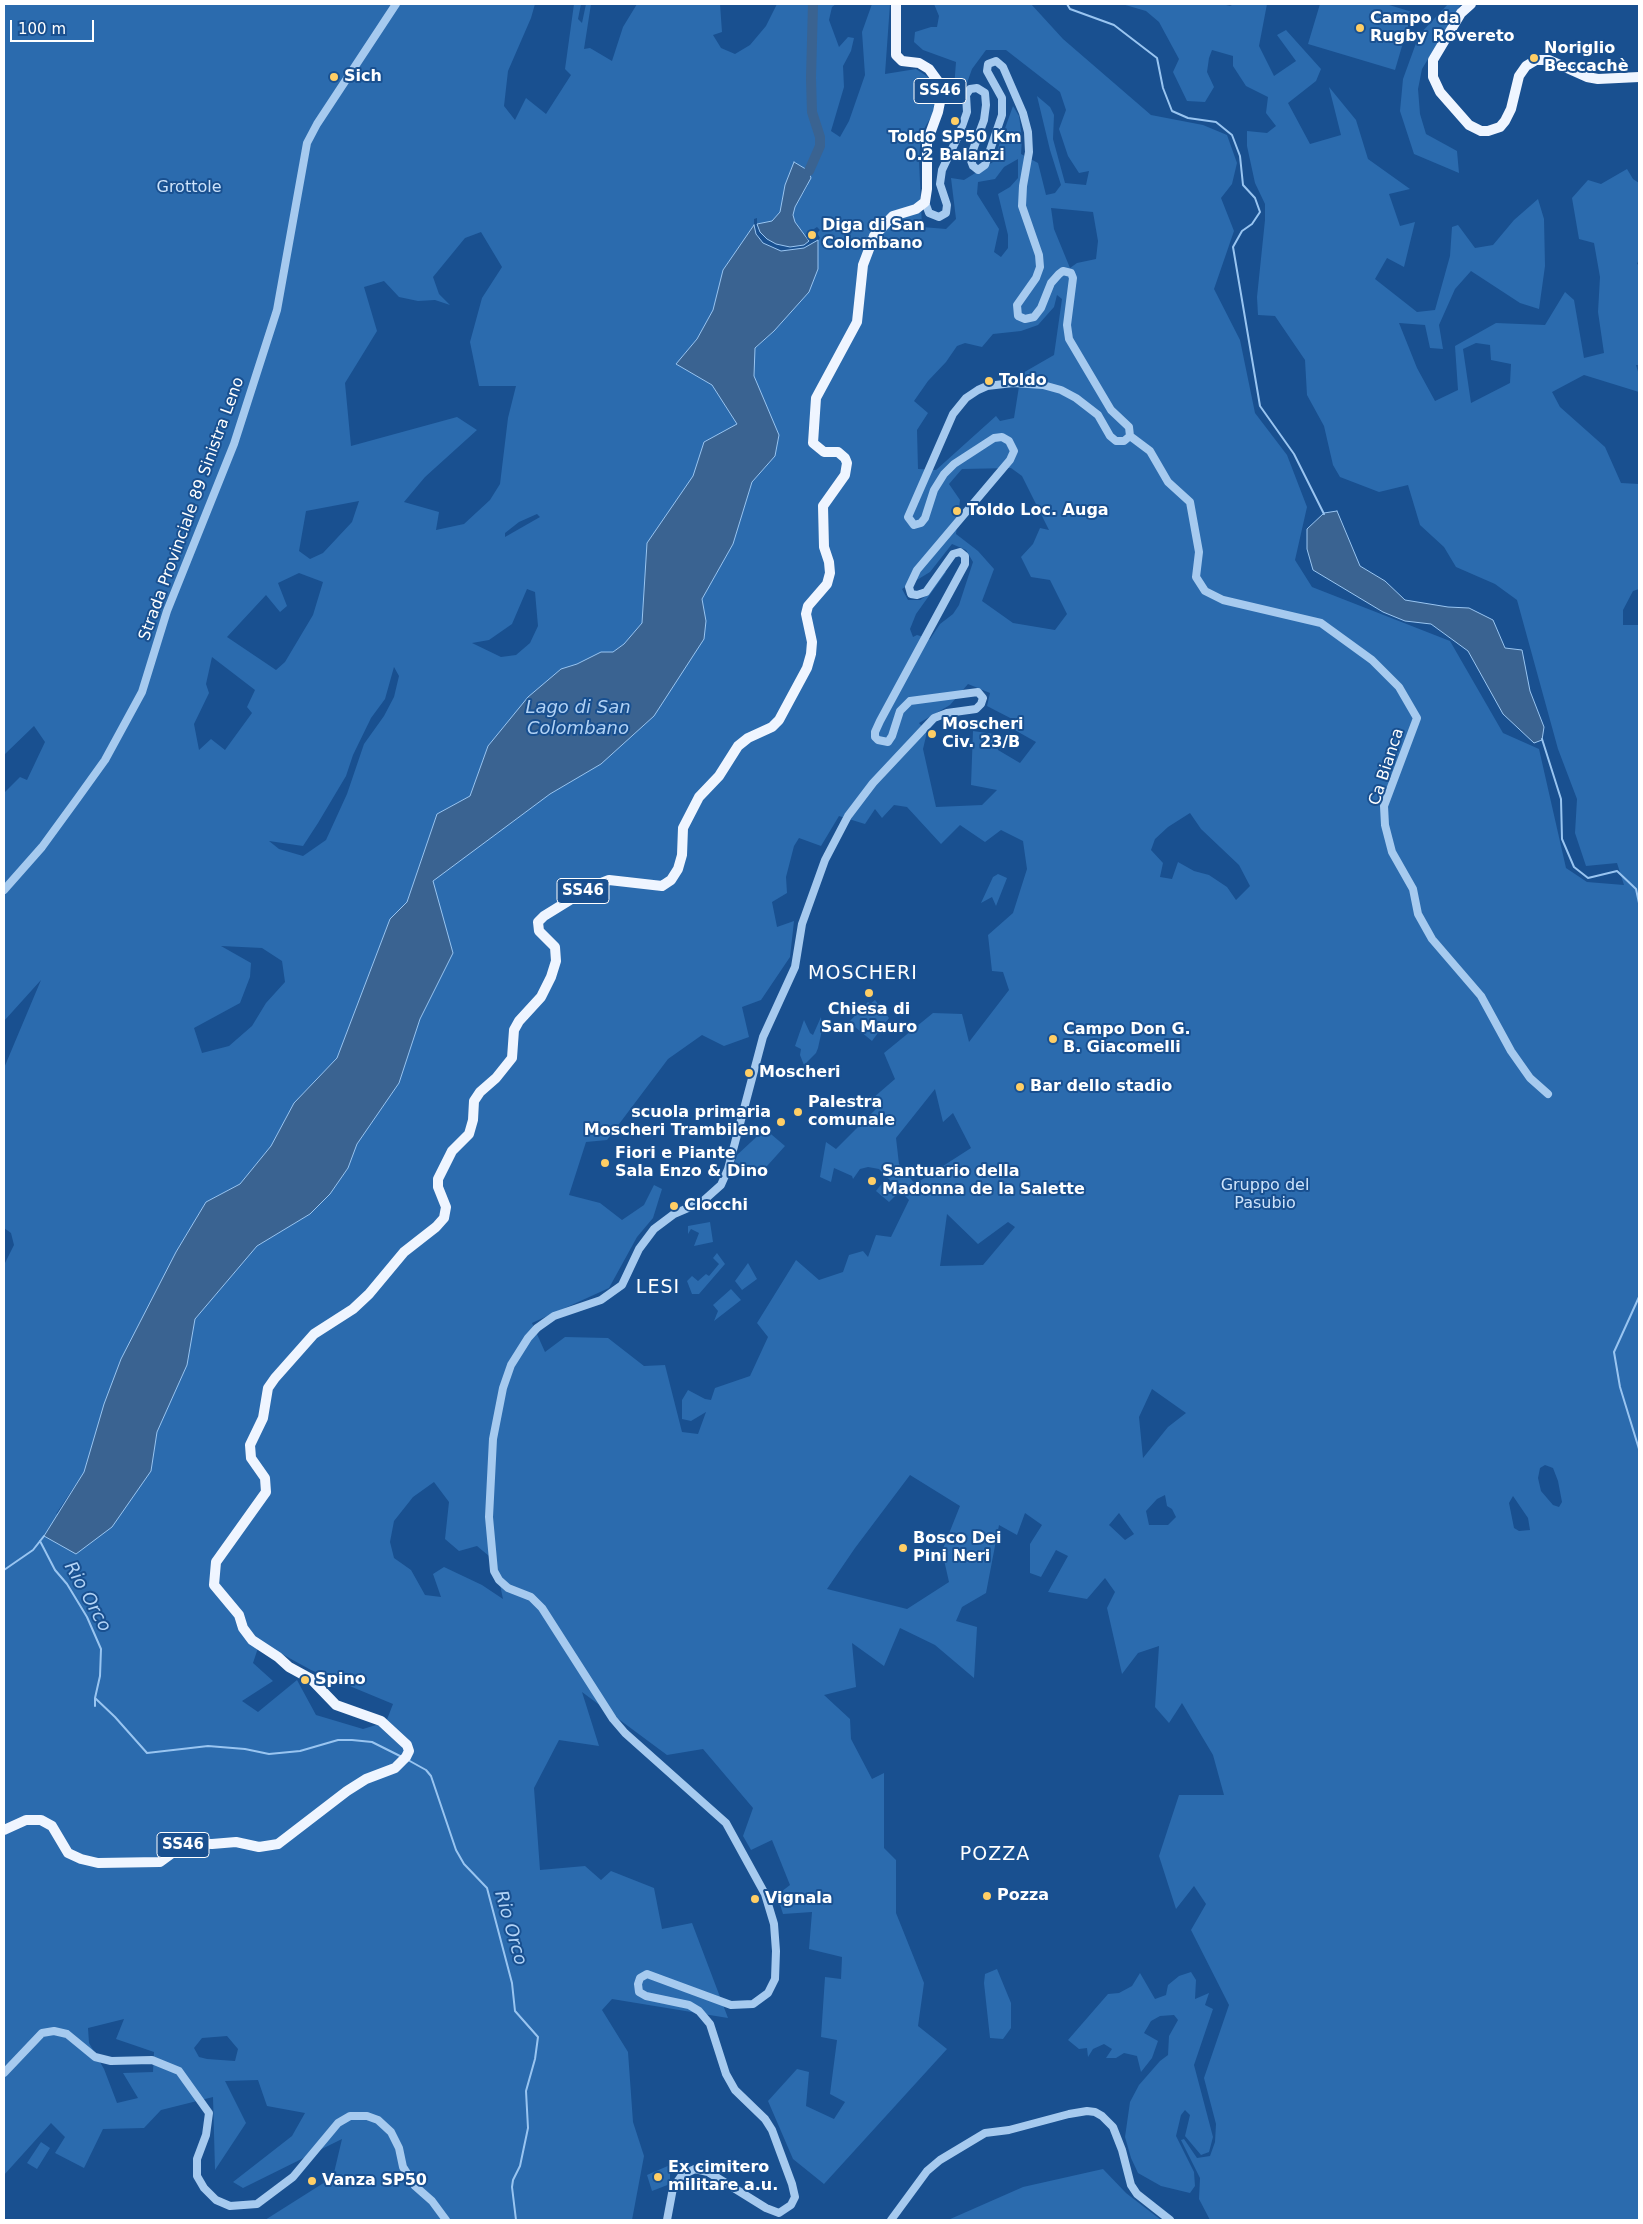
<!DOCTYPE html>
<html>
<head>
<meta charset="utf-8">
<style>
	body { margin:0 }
	#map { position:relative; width:1643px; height:2224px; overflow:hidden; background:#195090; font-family:"DejaVu Sans",sans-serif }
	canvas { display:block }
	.frame { position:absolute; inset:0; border:5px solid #fff; pointer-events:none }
	.scale { position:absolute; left:10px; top:20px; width:84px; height:22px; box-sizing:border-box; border:2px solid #fff; border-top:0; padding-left:6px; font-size:15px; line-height:18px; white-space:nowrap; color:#fff; -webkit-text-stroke:4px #195090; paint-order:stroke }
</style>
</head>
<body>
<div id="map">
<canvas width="1643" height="2224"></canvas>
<div class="frame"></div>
<div class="scale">100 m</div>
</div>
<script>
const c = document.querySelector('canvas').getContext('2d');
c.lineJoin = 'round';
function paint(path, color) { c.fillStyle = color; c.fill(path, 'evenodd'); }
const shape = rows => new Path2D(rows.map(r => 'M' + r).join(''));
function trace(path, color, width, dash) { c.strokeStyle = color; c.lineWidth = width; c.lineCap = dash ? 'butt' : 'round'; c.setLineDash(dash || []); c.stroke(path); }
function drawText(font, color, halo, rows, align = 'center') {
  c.font = font + ' "DejaVu Sans",sans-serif'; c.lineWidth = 4; c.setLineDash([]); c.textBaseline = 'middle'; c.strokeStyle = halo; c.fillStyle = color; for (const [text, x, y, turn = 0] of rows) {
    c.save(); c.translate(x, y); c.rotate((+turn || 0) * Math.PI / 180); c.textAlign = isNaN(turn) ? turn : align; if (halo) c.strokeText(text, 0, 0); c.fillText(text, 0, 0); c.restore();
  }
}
const green = shape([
	[4,4,535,4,531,18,508,71,504,106,515,120,526,98,546,114,571,75,565,69,574,4,581,4,578,19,582,23,586,4,591,4,584,49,590,48,612,61,623,27,637,4,720,4,722,32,713,35,721,48,735,54,750,45,766,26,777,4,836,4,832,7,829,20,839,47,848,37,854,38,851,51,843,66,844,87,831,131,840,137,849,121,865,75,862,32,872,4,890,4,885,74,916,69,928,77,935,92,935,110,921,134,919,160,922,227,946,229,956,219,951,178,964,180,993,162,1013,106,1019,116,1022,138,1021,154,1038,163,1046,195,1055,193,1061,185,1050,150,1037,96,1050,107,1054,115,1053,139,1065,183,1086,185,1089,171,1079,173,1068,156,1059,129,1066,110,1060,92,1006,50,986,50,972,69,967,83,954,88,956,62,923,50,914,42,915,32,931,27,937,27,939,16,934,4,1031,4,1063,39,1151,115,1203,125,1227,135,1237,163,1232,184,1221,198,1234,231,1214,289,1240,340,1255,413,1287,455,1307,507,1295,560,1312,587,1450,641,1503,733,1539,749,1566,868,1587,882,1624,885,1617,863,1586,866,1575,833,1577,799,1558,749,1517,600,1495,584,1456,567,1444,547,1420,525,1408,485,1379,492,1340,477,1333,465,1324,426,1307,395,1305,360,1275,316,1258,315,1257,297,1265,220,1265,204,1255,183,1247,146,1247,131,1267,133,1276,126,1266,113,1268,97,1246,86,1233,66,1233,56,1212,50,1209,58,1207,72,1214,87,1205,102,1187,101,1173,72,1179,59,1159,22,1146,11,1122,4,1222,4,1230,6,1234,4,1267,4,1259,46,1274,76,1296,61,1277,35,1286,30,1321,69,1316,81,1288,103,1310,144,1341,135,1329,87,1356,120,1368,159,1410,189,1389,194,1400,226,1415,222,1404,267,1387,258,1375,279,1417,312,1435,310,1450,256,1452,227,1458,225,1475,248,1493,245,1514,220,1538,199,1544,219,1545,266,1539,309,1520,303,1471,271,1455,289,1439,325,1443,349,1430,348,1425,325,1399,323,1417,368,1435,401,1458,390,1455,346,1496,323,1545,325,1565,292,1574,300,1584,358,1604,353,1598,312,1600,277,1594,243,1579,239,1572,198,1588,180,1601,184,1627,169,1633,179,1639,183,1639,259,1637,264,1639,265,1639,365,1636,365,1639,375,1639,392,1584,375,1552,392,1560,407,1605,447,1621,483,1639,484,1639,589,1633,591,1623,610,1623,625,1639,625,1639,2220,1210,2220,1199,2199,1200,2178,1181,2140,1184,2139,1197,2158,1210,2156,1215,2142,1216,2124,1204,2078,1229,2005,1191,1930,1206,1904,1194,1886,1176,1909,1159,1856,1179,1795,1224,1795,1213,1755,1182,1703,1169,1723,1155,1707,1159,1646,1138,1653,1122,1674,1107,1608,1115,1592,1105,1578,1087,1599,1048,1592,1068,1556,1056,1550,1041,1577,1030,1573,1030,1544,1042,1525,1025,1513,1017,1535,999,1525,986,1593,962,1607,956,1621,977,1627,974,1678,935,1645,900,1628,884,1666,852,1643,856,1687,824,1695,850,1719,851,1739,872,1779,884,1773,884,1848,896,1860,896,1913,924,1983,918,2026,947,2049,824,2184,793,2159,768,2101,797,2069,809,2072,806,2106,834,2119,845,2102,830,2094,837,2040,821,2037,825,1977,841,1979,842,1957,809,1949,812,1912,783,1914,777,1895,790,1885,772,1840,751,1850,743,1836,753,1808,703,1749,667,1755,582,1692,599,1746,559,1740,534,1788,540,1870,585,1866,601,1880,611,1871,654,1888,662,1929,692,1923,728,2018,612,1999,602,2010,628,2052,633,2122,644,2156,632,2220,265,2220,333,2177,342,2139,243,2188,233,2182,292,2136,305,2113,267,2106,258,2080,225,2081,246,2123,215,2170,213,2097,161,2110,144,2128,103,2129,84,2168,55,2153,65,2137,51,2123,4,2175,4,1265,14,1245,11,1233,4,1228,4,1068,41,980,4,1021,4,793,20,777,27,780,45,742,34,726,5,754,4,752],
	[1018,159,1018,178,1010,187,998,194,1008,235,1008,248,1001,257,994,252,999,229,977,194,978,182,995,179,1004,167],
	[795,162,801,167,808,185,795,207,793,215,795,222,805,235,817,227,820,230,817,233,820,238,818,240,818,269,809,292,774,331,755,348,754,376,779,436,775,456,752,482,733,544,702,599,706,621,601,764,550,794,432,881,453,953,420,1019,399,1083,357,1144,348,1168,330,1194,310,1214,257,1246,195,1319,187,1365,157,1432,151,1471,56,1514,84,1472,176,1252,206,1202,240,1184,271,1146,294,1103,337,1058,390,919,407,902,437,814,470,796,488,746,561,669,577,664,601,652,613,652,624,644,642,623,647,543,694,476,704,442,737,424,712,385,676,364,697,339,713,310,723,270,754,225,754,219,757,218,757,224,764,224,772,221,780,212,785,185],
	[1051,208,1093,212,1098,241,1096,259,1077,263,1070,268,1054,229],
	[481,232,502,267,482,298,470,342,479,386,516,386,508,418,500,484,490,500,464,524,436,530,439,512,404,502,425,477,477,430,457,417,351,446,345,383,377,331,364,287,384,281,399,297,418,301,435,300,450,305,439,294,433,277,465,238],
	[1057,295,1062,299,1054,355,1021,374,1014,418,1000,421,996,416,936,470,918,469,917,430,928,413,914,401,928,381,946,362,957,346,965,343,982,347,993,334,1021,331,1038,325,1054,307],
	[1476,343,1490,345,1491,360,1511,364,1510,383,1471,403,1463,349],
	[1011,468,1022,476,1049,530,1040,528,1033,544,1021,557,1031,577,1050,580,1067,614,1055,630,1013,623,982,601,994,569,978,551,956,534,960,500,949,484,962,469],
	[359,501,352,522,323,553,310,559,299,551,306,511],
	[537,514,540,517,505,537,505,533,519,522],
	[952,544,966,550,973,562,959,605,953,614,940,624,930,639,917,635,913,637,910,629,916,614,946,572,944,571,926,596,920,600,908,600,902,589,930,572],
	[299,573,323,582,313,615,285,662,276,670,227,637,266,595,280,612,287,606,278,583],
	[527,589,535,592,538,626,530,643,516,655,501,657,472,643,489,640,512,624],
	[212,657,255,690,247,707,252,713,225,750,211,739,199,750,194,724,209,693,206,684],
	[394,667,399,676,394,697,384,716,364,744,347,794,326,840,303,856,279,849,269,841,303,846,318,823,346,776,353,755,371,718,385,699],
	[968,684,990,693,987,706,1016,721,1013,729,1036,742,1020,763,998,750,994,734,973,731,971,785,997,790,982,805,936,807,923,749,927,732,919,723,950,705],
	[894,805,907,807,941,844,960,825,985,842,1001,830,1023,841,1027,869,1013,913,988,935,992,971,1003,972,1009,990,969,1042,962,1014,933,1013,884,1053,895,1079,873,1098,880,1105,836,1149,826,1142,820,1177,831,1182,834,1168,852,1176,853,1179,860,1169,868,1167,879,1169,909,1200,891,1237,876,1235,868,1257,863,1251,849,1255,843,1272,819,1280,796,1260,757,1323,768,1337,750,1376,715,1388,711,1400,705,1399,688,1390,682,1400,682,1419,691,1421,706,1412,698,1434,682,1432,665,1365,644,1366,608,1338,565,1337,545,1352,532,1323,609,1288,637,1237,653,1218,662,1189,654,1185,644,1205,622,1220,600,1203,569,1195,586,1142,607,1140,668,1059,702,1035,724,1046,749,1037,742,1007,761,1000,790,957,794,921,777,927,772,902,787,893,786,877,794,846,799,838,821,846,839,816,865,824,875,809,882,818],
	[1190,813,1201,829,1239,865,1250,886,1236,900,1227,887,1209,875,1194,871,1178,862,1172,879,1160,877,1163,863,1151,850,1155,839,1168,827],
	[221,946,262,948,282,961,285,982,266,1003,252,1026,229,1046,202,1053,194,1028,240,1003,250,977,251,963],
	[935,1089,943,1122,953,1113,971,1148,915,1184,899,1164,896,1138],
	[947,1214,978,1244,1008,1222,1015,1227,983,1265,940,1266],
	[1152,1389,1186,1413,1168,1427,1143,1458,1139,1417],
	[1545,1465,1553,1468,1558,1481,1562,1502,1559,1507,1553,1505,1541,1491,1538,1478,1540,1468],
	[910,1475,960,1506,942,1551,949,1582,907,1609,827,1589,855,1548],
	[434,1482,449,1502,445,1539,459,1551,477,1546,495,1561,503,1599,482,1585,444,1567,433,1574,441,1597,425,1595,411,1570,394,1558,390,1542,394,1521,413,1497],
	[1165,1495,1167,1506,1172,1509,1176,1517,1168,1525,1149,1525,1146,1511,1157,1499],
	[1513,1496,1528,1518,1530,1530,1519,1531,1514,1528,1509,1503],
	[1119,1513,1134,1534,1125,1540,1109,1525],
	[260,1642,311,1670,393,1704,386,1722,363,1729,316,1715,297,1680,258,1712,242,1701,273,1681,253,1663],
	[124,2019,116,2039,154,2052,153,2072,123,2073,138,2098,117,2103,104,2069,89,2043,88,2028],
	[227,2036,238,2049,235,2061,207,2059,199,2057,194,2048,202,2038],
	[1320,4,1386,4,1412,12,1395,70,1308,44],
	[1448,4,1461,4,1422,69,1418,89,1420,114,1426,134,1457,151,1459,173,1414,154,1400,111,1403,79,1419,35],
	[998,874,1007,878,996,906,992,897,981,903,993,877],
	[875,1000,889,1018,872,1041,849,1022,868,1002,870,1004],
	[821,1017,822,1030,818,1048,816,1053,804,1065,800,1055,801,1049,795,1046,804,1020,810,1033,813,1035],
	[765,1129,785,1146,759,1175,734,1164,737,1155],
	[883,1182,896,1195,889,1202,876,1191],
	[710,1222,713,1242,694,1246,699,1233,691,1229,688,1234,688,1226],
	[717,1253,725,1264,699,1294,692,1294,687,1281,692,1276,698,1281,706,1274,709,1276,719,1264,713,1258],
	[748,1263,757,1279,742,1290,735,1281],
	[731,1289,741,1300,714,1321,718,1311,713,1305],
	[997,1969,1011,2003,1011,2028,1003,2039,990,2038,984,1983,985,1974],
	[1191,1972,1196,1980,1195,1999,1209,1993,1205,2005,1213,2009,1194,2065,1213,2137,1209,2152,1201,2155,1185,2136,1190,2115,1185,2110,1181,2115,1176,2136,1194,2172,1195,2186,1190,2193,1161,2186,1138,2173,1131,2158,1125,2137,1130,2102,1139,2085,1160,2061,1168,2055,1169,2036,1178,2020,1174,2015,1160,2016,1151,2021,1144,2033,1158,2041,1152,2058,1141,2072,1137,2056,1124,2053,1116,2058,1106,2058,1112,2049,1104,2044,1093,2049,1088,2057,1087,2048,1079,2049,1068,2040,1108,1994,1119,1993,1132,1986,1140,1973,1155,1999,1166,1995,1168,1985,1179,1976],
	[41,2142,50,2148,37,2169,27,2163],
	[670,2165,670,2184,652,2191,647,2175],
	[1103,2169,1126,2193,1161,2220,948,2220,1023,2187]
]);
const water = shape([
	[794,162,809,171,811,178,795,207,793,215,795,222,809,241,804,245,790,247,776,244,767,239,760,232,757,224,772,221,780,212,785,185,794,162],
	[754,225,756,234,763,243,781,251,804,248,818,240,818,269,809,292,774,331,755,348,754,376,779,435,775,456,752,482,733,544,702,599,706,621,704,639,654,716,601,764,550,794,433,881,453,953,420,1019,399,1083,357,1144,348,1168,330,1194,310,1214,257,1246,195,1319,187,1365,157,1432,151,1471,112,1527,76,1554,44,1536,84,1472,104,1404,121,1359,176,1252,206,1202,240,1184,271,1146,294,1103,337,1058,390,919,407,902,437,814,470,796,488,746,528,697,561,669,577,664,601,652,613,652,624,644,642,623,647,543,693,476,704,442,737,424,712,385,676,364,697,339,713,310,723,270,754,225],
	[1337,511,1360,566,1385,581,1405,600,1448,607,1469,608,1493,620,1505,648,1522,650,1530,691,1544,727,1542,740,1534,743,1503,714,1468,651,1431,624,1405,621,1383,612,1313,570,1307,549,1307,529,1324,513,1337,511]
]);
const stream = shape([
	[1067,4,1070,9,1114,25,1157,58,1163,88,1172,111,1188,118,1216,122,1232,135,1240,156,1243,185,1255,198,1260,212,1252,224,1242,231,1233,247,1260,406,1294,454,1324,514],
	[1542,739,1561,799,1562,839,1574,867,1588,878,1617,871,1636,889,1639,903],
	[1639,1297,1614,1352,1620,1387,1639,1449],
	[40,1541,55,1570,67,1584,87,1617,101,1649,100,1676,95,1698,115,1717,147,1753,208,1746,245,1749,269,1754,300,1751,338,1740,352,1740,372,1742,402,1757],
	[4,1570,33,1550,44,1536],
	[95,1706,95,1698],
	[408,1760,426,1770,431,1776,456,1850,464,1864,487,1888,512,1983,515,2011,538,2037,535,2059,526,2091,528,2128,520,2166,513,2180,512,2187,516,2220]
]);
const river = shape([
	[809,171,820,146,820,137,812,112,811,78,813,4]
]);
const minor = shape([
	[1130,436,1150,451,1168,482,1190,502,1199,552,1196,577,1205,591,1223,600,1321,623,1372,660,1399,687,1417,718,1384,806,1385,825,1392,852,1413,889,1418,914,1432,939,1481,996,1511,1051,1530,1078,1548,1094],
	[4,890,42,847,77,799,105,760,142,692,167,611,234,444,277,310,307,143,317,124,396,4],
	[4,2073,42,2033,54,2031,67,2034,95,2057,111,2061,152,2060,179,2071,209,2113,206,2135,197,2159,197,2176,204,2188,216,2200,230,2206,257,2204,293,2177,338,2123,350,2116,367,2116,378,2120,391,2132,399,2148,403,2167,415,2186,432,2201,446,2220],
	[667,2220,673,2188,682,2175,695,2169,708,2172,766,2208,779,2213,791,2205,795,2197,792,2184,772,2130,765,2119,735,2090,726,2074,710,2024,699,2011,689,2005,646,1996,639,1992,638,1984,640,1978,647,1974,731,2005,753,2004,768,1993,775,1979,776,1951,774,1924,765,1894,726,1823,625,1733,613,1719,542,1608,531,1597,508,1588,499,1580,494,1571,489,1517,493,1439,503,1388,511,1365,528,1338,537,1328,554,1316,601,1300,622,1285,639,1249,654,1229,674,1214,702,1202,721,1185,728,1169,763,1037,795,967,802,924,825,860,848,816,873,783,934,718,947,713,976,709,981,704,983,698,978,692,910,701,900,711,892,736,888,742,878,740,875,737,875,732,880,721,965,564,965,556,960,552,953,554,926,592,917,595,911,594,909,587,917,570,1010,460,1014,451,1009,441,1002,437,994,438,954,464,944,474,934,490,925,518,921,523,914,525,908,517,953,414,966,398,978,390,987,386,1013,383,1043,385,1061,390,1076,398,1098,415,1110,436,1116,441,1124,441,1130,436,1129,427,1111,410,1069,339,1067,325,1073,278,1071,273,1063,271,1059,274,1051,283,1041,308,1034,317,1025,319,1018,316,1017,305,1036,278,1040,267,1039,255,1022,206,1023,186,1029,152,1028,132,1023,113,1003,67,996,61,988,64,987,71,1002,98,1002,115,985,165,978,170,973,166,970,158,984,120,986,105,985,93,977,88,970,89,966,95,967,112,960,132,942,170,940,184,947,205,946,213,939,217,929,213,925,202],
	[891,2220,927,2171,940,2160,985,2133,1009,2130,1069,2114,1087,2111,1095,2112,1102,2116,1113,2127,1122,2150,1131,2185,1137,2194,1170,2220]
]);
const major = shape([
	[1471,4,1461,13,1433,60,1433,77,1440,92,1469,125,1481,131,1488,131,1500,127,1505,121,1511,109,1519,76,1526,66,1536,60,1549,60,1587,77,1598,79,1639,77],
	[4,1830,26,1820,41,1820,52,1826,68,1853,81,1859,98,1863,160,1862,186,1843,212,1844,236,1842,259,1847,278,1844,347,1791,366,1779,395,1768,406,1757,409,1751,407,1745,381,1721,336,1705,311,1679,289,1667,278,1657,252,1640,243,1628,239,1615,214,1585,216,1562,266,1492,265,1478,251,1458,250,1445,263,1418,268,1388,275,1378,314,1334,353,1309,369,1294,404,1252,436,1227,444,1218,446,1207,438,1187,438,1179,452,1151,469,1134,473,1120,474,1101,480,1092,496,1078,512,1058,514,1030,519,1021,541,997,551,977,556,961,555,947,539,931,538,922,544,916,591,887,609,880,662,886,671,880,678,869,682,855,683,828,699,797,719,776,738,746,748,738,772,727,779,720,807,668,811,654,812,642,806,614,808,606,827,584,830,573,829,562,824,547,823,506,845,475,847,463,845,458,838,452,824,452,813,443,816,398,857,322,863,265,874,236,893,216,916,209,925,202,927,189,927,142,938,112,941,97,937,80,929,69,919,63,902,61,896,55,896,4]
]);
const markers = [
	[1360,28,5,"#ffce65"],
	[1534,58,5,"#ffce65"],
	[334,77,5,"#ffce65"],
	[955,121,5,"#ffce65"],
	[812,235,5,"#ffce65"],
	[989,381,5,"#ffce65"],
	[957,511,5,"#ffce65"],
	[932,734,5,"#ffce65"],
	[869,993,5,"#ffce65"],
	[1053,1039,5,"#ffce65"],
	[749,1073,5,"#ffce65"],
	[1020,1087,5,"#ffce65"],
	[798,1112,5,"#ffce65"],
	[781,1122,5,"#ffce65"],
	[605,1163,5,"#ffce65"],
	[872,1181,5,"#ffce65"],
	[674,1206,5,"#ffce65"],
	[903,1548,5,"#ffce65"],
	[305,1680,5,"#ffce65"],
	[987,1896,5,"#ffce65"],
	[755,1899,5,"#ffce65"],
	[658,2177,5,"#ffce65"],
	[312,2181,5,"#ffce65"]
];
const shields = [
	[940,91,52],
	[583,891,52],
	[183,1845,52]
];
const shieldNames = [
	["SS46",940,91],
	["SS46",583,891],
	["SS46",183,1845]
];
const poiNames = [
	["Campo da",1370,19],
	["Rugby Rovereto",1370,37],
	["Noriglio",1544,49],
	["Beccachè",1544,67],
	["Sich",344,77],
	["Toldo SP50 Km",955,138,"center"],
	["0.2 Balanzi",955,156,"center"],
	["Diga di San",822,226],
	["Colombano",822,244],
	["Toldo",999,381],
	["Toldo Loc. Auga",967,511],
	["Moscheri",942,725],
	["Civ. 23/B",942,743],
	["Chiesa di",869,1010,"center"],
	["San Mauro",869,1028,"center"],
	["Campo Don G.",1063,1030],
	["B. Giacomelli",1063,1048],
	["Moscheri",759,1073],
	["Bar dello stadio",1030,1087],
	["Palestra",808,1103],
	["comunale",808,1121],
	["scuola primaria",771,1113,"right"],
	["Moscheri Trambileno",771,1131,"right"],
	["Fiori e Piante",615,1154],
	["Sala Enzo & Dino",615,1172],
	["Santuario della",882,1172],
	["Madonna de la Salette",882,1190],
	["Clocchi",684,1206],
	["Bosco Dei",913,1539],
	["Pini Neri",913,1557],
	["Spino",315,1680],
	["Pozza",997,1896],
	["Vignala",765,1899],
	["Ex cimitero",668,2168],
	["militare a.u.",668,2186],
	["Vanza SP50",322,2181]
];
const parkNames = [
	["Grottole",189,188],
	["Gruppo del",1265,1186],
	["Pasubio",1265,1204]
];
const streetNames = [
	["Strada Provinciale 89 Sinistra Leno",192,509,-70],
	["Ca Bianca",1387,767,-72]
];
const waterNames = [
	["Lago di San",578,708],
	["Colombano",578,729],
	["Rio Orco",87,1597,61],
	["Rio Orco",510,1928,74]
];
const quarterNames = [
	["MOSCHERI",863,974],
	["LESI",658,1288],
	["POZZA",995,1855]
];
paint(green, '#2b6bae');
paint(water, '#3a6391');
trace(water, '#99c5f1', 1);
trace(stream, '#99c5f1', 2);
trace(river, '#3a6391', 10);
trace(minor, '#a6caef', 8);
trace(major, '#eff5ff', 10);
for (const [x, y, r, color] of markers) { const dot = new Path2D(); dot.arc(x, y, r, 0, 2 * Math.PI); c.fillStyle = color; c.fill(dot); trace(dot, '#195090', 2); }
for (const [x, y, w] of shields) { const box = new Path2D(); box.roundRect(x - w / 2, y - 12.5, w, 25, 4); c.fillStyle = '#195090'; c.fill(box); trace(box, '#fff', 1); }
drawText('bold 15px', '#fff', null, shieldNames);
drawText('bold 16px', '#fff', '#195090', poiNames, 'left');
drawText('16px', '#cde3fb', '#195090', parkNames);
drawText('16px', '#fff', '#195090', streetNames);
drawText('italic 18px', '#b2d3f6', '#195090', waterNames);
c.letterSpacing = '1px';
drawText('19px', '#fff', '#195090', quarterNames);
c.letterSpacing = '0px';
</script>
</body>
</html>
